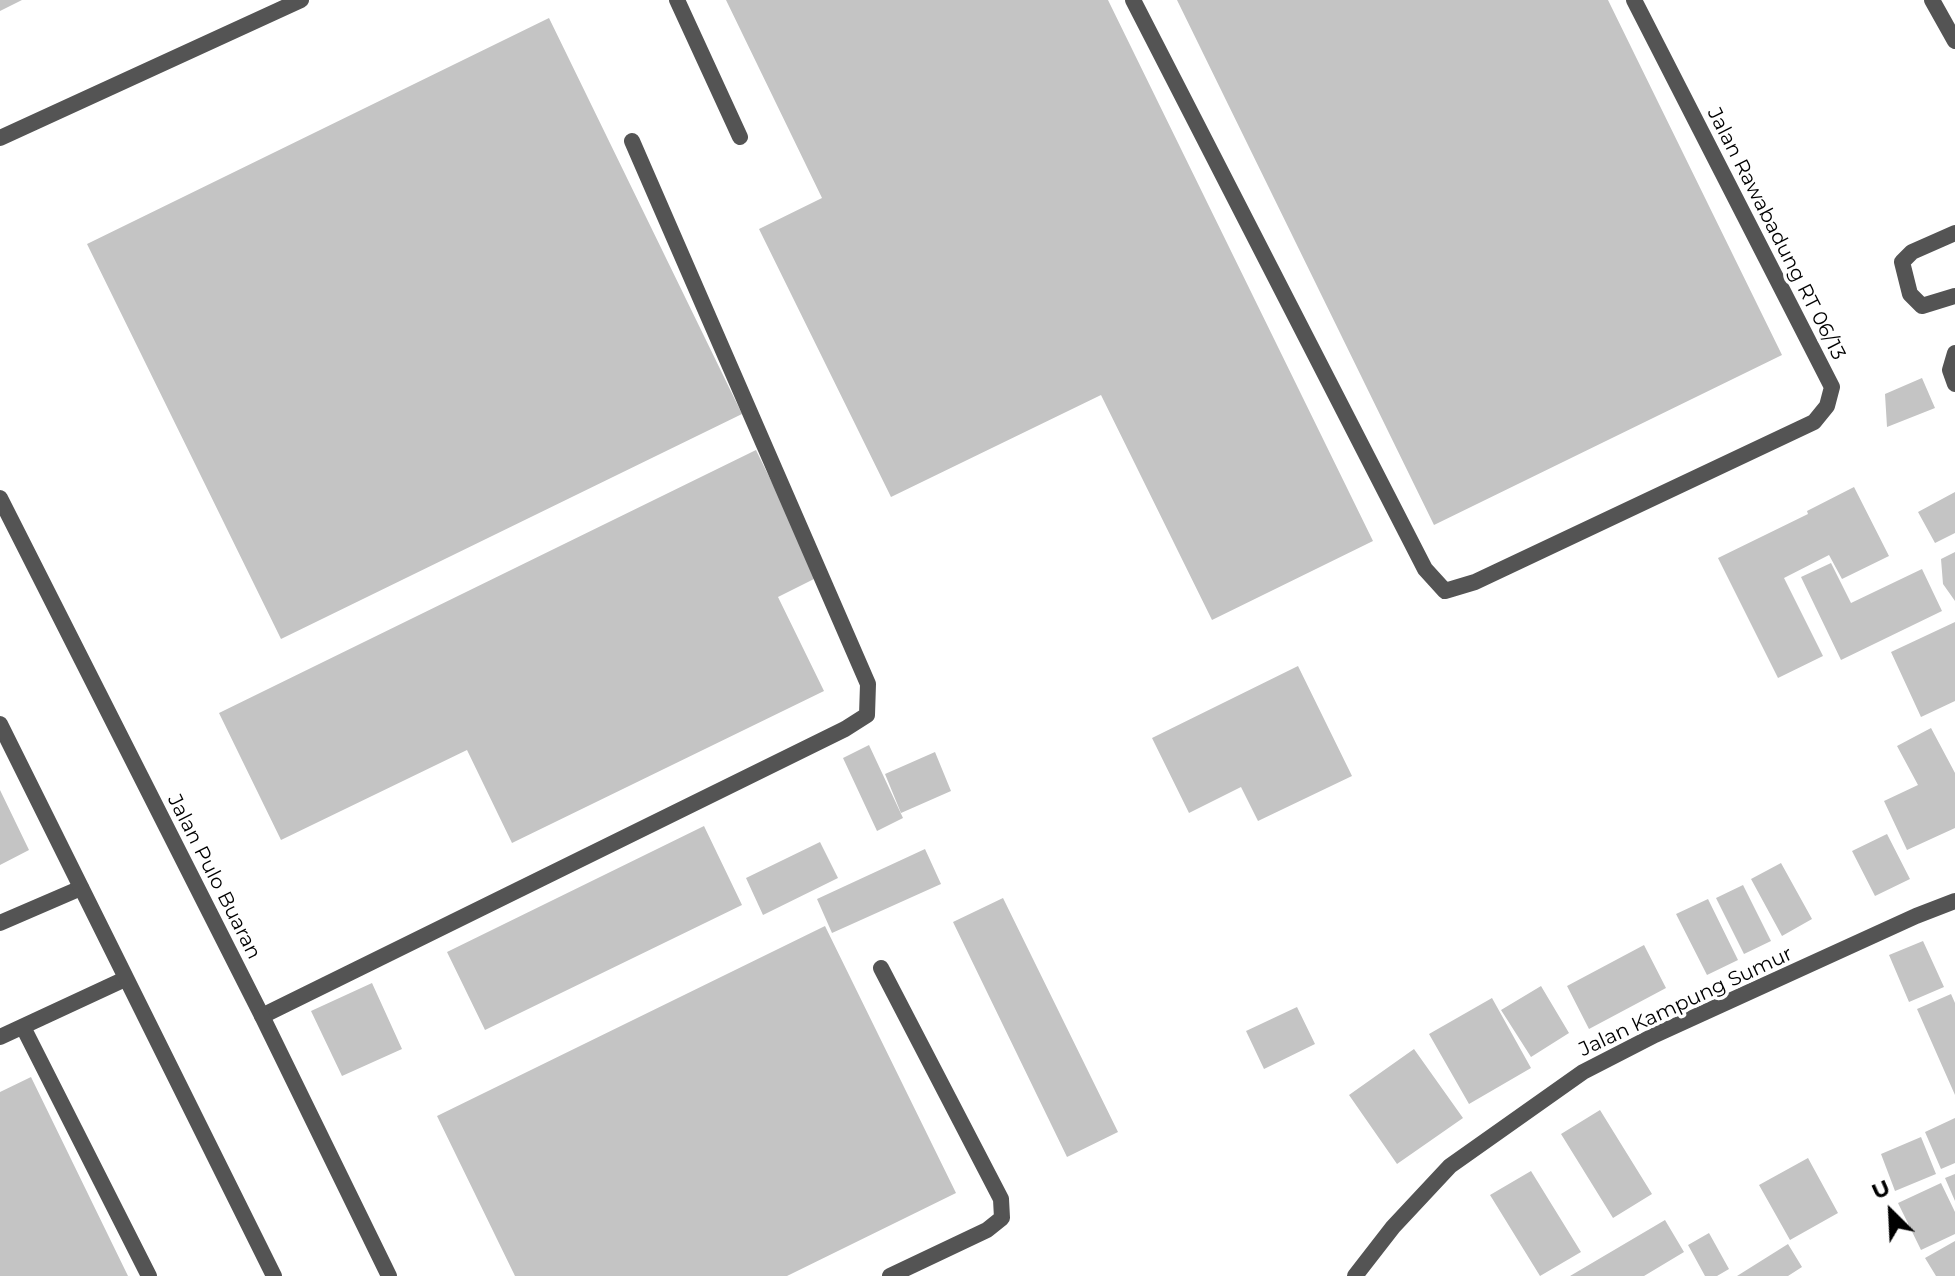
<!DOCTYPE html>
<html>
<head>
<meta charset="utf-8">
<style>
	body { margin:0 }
	#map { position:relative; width:1955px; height:1276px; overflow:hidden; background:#fff; font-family:Montserrat,sans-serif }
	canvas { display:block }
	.north { position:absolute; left:1851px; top:1172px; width:80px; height:80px; -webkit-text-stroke:6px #fff; paint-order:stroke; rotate:336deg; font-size:22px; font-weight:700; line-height:32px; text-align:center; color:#000 }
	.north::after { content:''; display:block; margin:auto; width:28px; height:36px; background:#000; clip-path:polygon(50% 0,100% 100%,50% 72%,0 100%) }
</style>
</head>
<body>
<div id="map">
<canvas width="1955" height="1276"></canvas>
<div class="north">U</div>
</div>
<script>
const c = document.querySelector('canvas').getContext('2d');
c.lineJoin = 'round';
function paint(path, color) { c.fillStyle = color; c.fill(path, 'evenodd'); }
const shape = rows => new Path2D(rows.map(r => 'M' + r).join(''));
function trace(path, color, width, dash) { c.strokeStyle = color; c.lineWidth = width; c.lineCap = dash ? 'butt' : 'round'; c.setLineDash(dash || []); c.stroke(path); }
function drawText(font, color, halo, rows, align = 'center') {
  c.font = font + ' Montserrat,sans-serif'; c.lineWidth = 7; c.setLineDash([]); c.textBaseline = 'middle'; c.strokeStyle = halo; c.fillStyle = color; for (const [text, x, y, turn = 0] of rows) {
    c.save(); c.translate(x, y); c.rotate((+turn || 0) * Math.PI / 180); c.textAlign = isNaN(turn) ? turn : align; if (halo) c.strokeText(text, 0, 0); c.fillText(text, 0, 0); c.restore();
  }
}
const building = shape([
	[0,0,22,0,0,11],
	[726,0,1108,0,1373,541,1212,620,1101,395,891,497,759,229,822,198],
	[1177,0,1608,0,1782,355,1434,525],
	[549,18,742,414,281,639,87,244],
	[1922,378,1935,408,1887,427,1885,394],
	[756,450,818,577,778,597,824,691,512,843,467,750,281,840,219,713],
	[1854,487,1889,556,1842,579,1829,555,1784,578,1823,656,1778,678,1718,558,1808,514,1807,511],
	[1955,492,1955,533,1935,543,1918,512],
	[1955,552,1955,601,1943,584,1941,559],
	[1831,563,1851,603,1922,569,1942,611,1841,660,1801,577],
	[1955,622,1955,701,1921,717,1891,652],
	[1298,666,1352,776,1258,821,1241,787,1189,813,1152,738],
	[1931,728,1955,773,1955,828,1907,850,1884,801,1918,785,1897,746],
	[869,745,903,818,877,831,843,758],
	[935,752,951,791,901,813,885,774],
	[0,790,29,850,0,865],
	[704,826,742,905,485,1030,447,952],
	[1887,834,1910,879,1875,896,1852,851],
	[820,842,838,878,763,915,746,878],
	[925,849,941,884,832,933,817,899],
	[1781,863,1812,919,1782,936,1751,879],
	[1743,885,1771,941,1744,954,1716,898],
	[1003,898,1118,1132,1067,1157,953,922],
	[1708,899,1738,960,1707,975,1676,914],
	[825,926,956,1193,787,1276,515,1276,437,1116],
	[1923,941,1944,987,1909,1002,1889,955],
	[1644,945,1666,988,1589,1029,1567,986],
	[372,983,402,1049,342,1076,311,1011],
	[1541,986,1569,1033,1531,1057,1501,1010],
	[1951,994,1955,1003,1955,1095,1917,1009],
	[1492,998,1531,1068,1469,1104,1429,1034],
	[1297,1007,1315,1044,1264,1069,1246,1031],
	[1414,1049,1463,1118,1397,1164,1349,1095],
	[31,1077,128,1276,0,1276,0,1092],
	[1600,1110,1652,1194,1613,1218,1561,1134],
	[1955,1118,1955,1163,1941,1169,1925,1132],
	[1921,1137,1936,1174,1895,1191,1881,1154],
	[1808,1158,1838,1213,1790,1240,1759,1185],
	[1531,1171,1581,1252,1540,1276,1490,1195],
	[1955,1174,1955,1201,1945,1178],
	[1941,1183,1955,1212,1955,1234,1921,1250,1898,1203],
	[1665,1220,1684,1252,1644,1276,1570,1276],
	[1709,1233,1729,1269,1717,1276,1705,1276,1688,1245],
	[1955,1241,1955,1276,1936,1276,1925,1258],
	[1788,1244,1802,1267,1788,1276,1737,1276]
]);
const service = shape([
	[677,0,740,137],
	[1133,0,1425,569,1445,591,1475,582,1814,422,1827,406,1832,387,1634,0],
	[0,923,81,888],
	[881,968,1001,1199,1002,1218,987,1230,890,1276],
	[262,1016,845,729,867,715,868,684,632,141],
	[23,1027,149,1276],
	[0,1037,125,979]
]);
const minor = shape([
	[1932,0,1955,41],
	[1955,233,1912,252,1902,262,1910,294,1922,306,1955,296],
	[1955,353,1950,370,1955,384],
	[0,498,262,1016,389,1276],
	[0,724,274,1276],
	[1355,1276,1393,1227,1450,1166,1583,1072,1655,1035,1916,916,1955,901]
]);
const tertiary = shape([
	[0,138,301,0]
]);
const streetNames = [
	["Jalan Rawabadung RT 06/13",1776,234,63],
	["Jalan Pulo Buaran",214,877,63],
	["Jalan Kampung Sumur",1686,1002,-25]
];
paint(building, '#c4c4c4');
trace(service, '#545454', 16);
trace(minor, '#545454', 16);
trace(tertiary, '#545454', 16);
drawText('20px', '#000', '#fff', streetNames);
</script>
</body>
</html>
